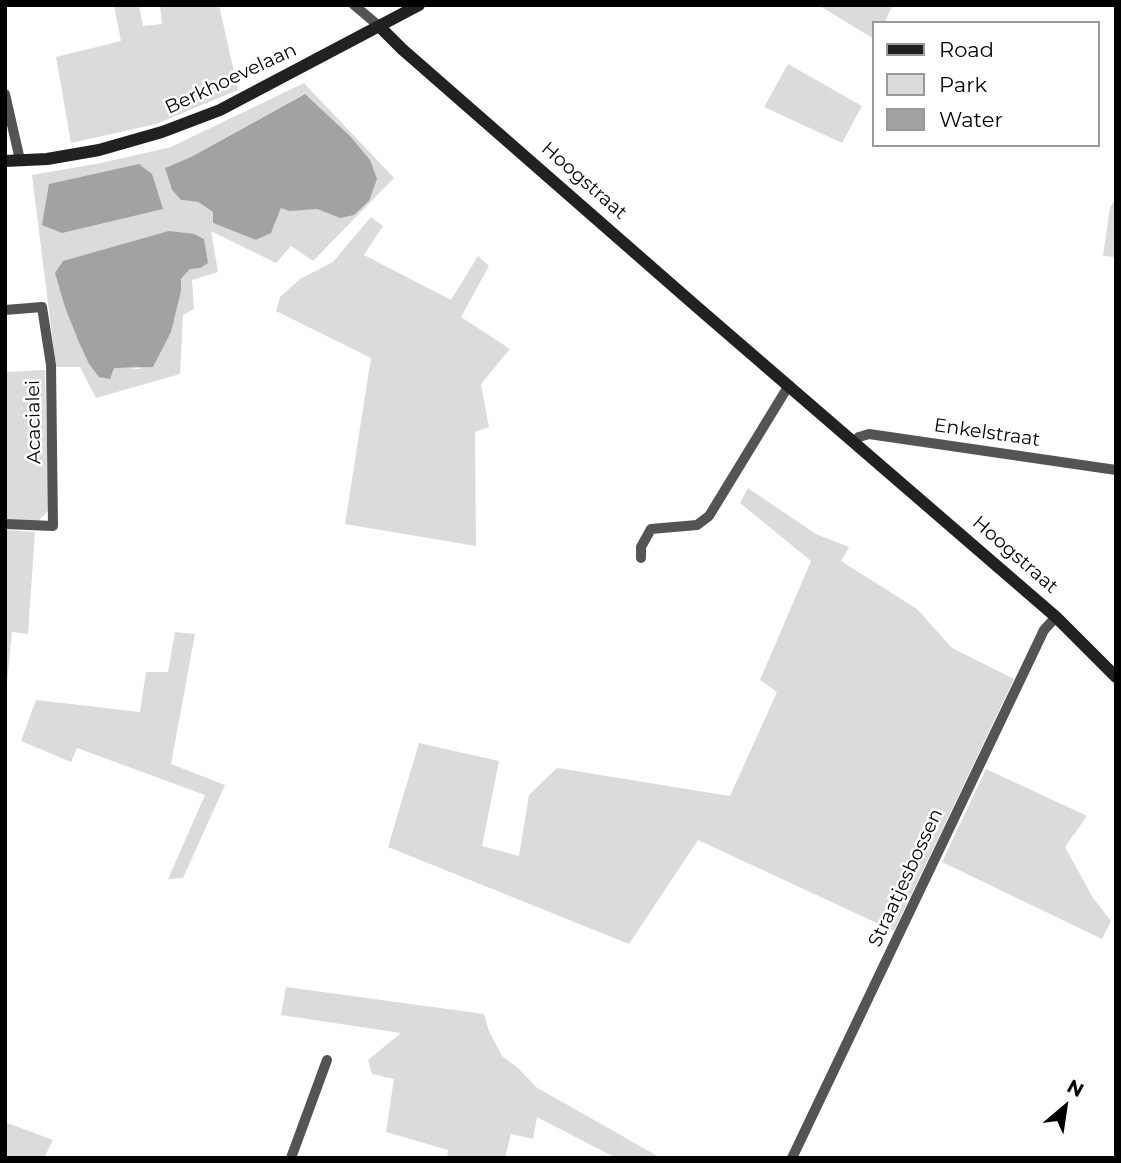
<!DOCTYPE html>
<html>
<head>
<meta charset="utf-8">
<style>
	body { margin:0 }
	#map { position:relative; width:1121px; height:1163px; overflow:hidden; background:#fff; font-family:Montserrat,sans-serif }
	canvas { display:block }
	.frame { position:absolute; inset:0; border:7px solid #000; pointer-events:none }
	.legend { position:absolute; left:872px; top:21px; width:228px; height:126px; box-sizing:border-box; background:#fff; border:2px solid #999; margin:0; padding:9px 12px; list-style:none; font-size:21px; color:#000 }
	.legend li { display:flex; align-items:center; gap:14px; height:35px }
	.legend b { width:35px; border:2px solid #999 }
	.north { position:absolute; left:1030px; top:1072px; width:70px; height:70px; -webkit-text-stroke:5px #fff; paint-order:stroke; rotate:29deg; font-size:19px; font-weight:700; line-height:28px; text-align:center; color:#000 }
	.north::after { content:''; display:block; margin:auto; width:24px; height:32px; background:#000; clip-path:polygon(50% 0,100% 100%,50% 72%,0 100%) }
</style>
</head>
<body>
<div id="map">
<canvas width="1121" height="1163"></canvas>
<div class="frame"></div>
<ul class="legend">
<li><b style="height:9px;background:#212121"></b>Road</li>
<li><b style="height:19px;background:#dbdbdb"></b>Park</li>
<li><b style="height:19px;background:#a2a2a2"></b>Water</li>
</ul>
<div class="north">N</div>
</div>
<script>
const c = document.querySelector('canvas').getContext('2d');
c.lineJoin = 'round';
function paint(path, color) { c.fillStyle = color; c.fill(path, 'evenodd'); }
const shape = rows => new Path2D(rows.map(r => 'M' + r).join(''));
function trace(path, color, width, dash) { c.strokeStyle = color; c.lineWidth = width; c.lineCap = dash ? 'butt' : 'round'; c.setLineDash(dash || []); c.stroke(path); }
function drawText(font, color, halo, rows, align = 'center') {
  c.font = font + ' Montserrat,sans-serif'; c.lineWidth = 5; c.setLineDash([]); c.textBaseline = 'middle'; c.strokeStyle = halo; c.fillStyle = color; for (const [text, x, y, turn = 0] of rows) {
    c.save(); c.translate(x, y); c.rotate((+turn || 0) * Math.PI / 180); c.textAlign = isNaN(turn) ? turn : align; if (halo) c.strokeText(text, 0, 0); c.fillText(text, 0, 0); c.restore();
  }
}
const green = shape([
	[114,5,139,5,143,26,162,24,160,5,219,5,238,90,156,124,71,143,56,57,121,41],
	[818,5,893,5,884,23,874,23,874,39],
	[788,64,862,106,842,143,764,107],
	[304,83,394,178,313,261,291,246,276,263,211,231,218,272,192,280,194,309,183,315,180,374,96,398,80,367,56,367,32,175,101,163,171,147],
	[304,94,351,137,370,160,340,218,317,209,281,208,271,233,256,240,213,223,213,212,198,202,181,200,172,190,165,168,191,157],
	[95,253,190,269,181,279,181,291,176,303,175,317,140,369,114,367,63,261],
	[1116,199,1116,257,1103,256,1110,207],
	[371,217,383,226,364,255,451,300,478,256,489,266,461,317,510,349,481,384,489,427,475,432,476,546,345,524,371,358,276,311,280,297,300,279,333,262],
	[45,370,49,510,36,523,5,522,5,372],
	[748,488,816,534,849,547,841,561,917,609,952,648,1014,679,894,931,698,840,629,944,388,847,419,743,499,761,482,846,519,856,529,795,557,768,730,796,777,692,760,680,811,561,740,503],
	[5,530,35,532,28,634,12,632,5,703],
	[175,632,195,634,171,764,225,785,183,878,168,879,205,795,77,748,71,762,21,741,36,700,140,712,146,672,168,672],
	[986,769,1087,816,1065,847,1093,898,1111,921,1102,939,942,862],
	[286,987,484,1014,489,1031,502,1056,518,1068,536,1087,661,1158,616,1158,537,1117,533,1139,511,1134,505,1158,447,1158,448,1150,386,1132,394,1079,372,1074,368,1060,401,1033,281,1015],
	[5,1122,53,1140,44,1158,5,1158]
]);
const water = shape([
	[305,94,351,137,370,160,377,179,369,201,354,215,340,218,317,209,289,211,281,208,271,233,256,240,213,223,213,212,198,202,181,200,172,190,165,168,191,157],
	[139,164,152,174,163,209,62,233,42,225,49,184],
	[169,231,194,234,204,239,208,263,200,268,190,269,181,279,181,291,171,332,153,367,114,368,110,379,99,377,89,364,78,340,65,307,55,273,63,261]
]);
const street = shape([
	[354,5,379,26],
	[5,94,20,160],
	[5,310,42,307,51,365,53,526,5,524],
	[854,441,859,437,869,434,1116,470],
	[641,558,641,547,651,529,697,525,709,516,789,385],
	[291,1158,327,1060],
	[792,1158,1044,630,1056,617]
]);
const secondary = shape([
	[379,26,402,49,697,307,1056,617,1116,677],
	[5,161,47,159,99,150,162,132,220,110,419,5]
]);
const streetNames = [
	["Berkhoevelaan",231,79,-25],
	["Hoogstraat",584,181,41],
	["Acacialei",34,422,-91],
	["Enkelstraat",987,433,8],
	["Hoogstraat",1015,555,41],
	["Straatjesbossen",906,878,-65]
];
paint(green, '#dbdbdb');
paint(water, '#a2a2a2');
trace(street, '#545454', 10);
trace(secondary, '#212121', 12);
drawText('19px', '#000', '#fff', streetNames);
</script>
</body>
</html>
